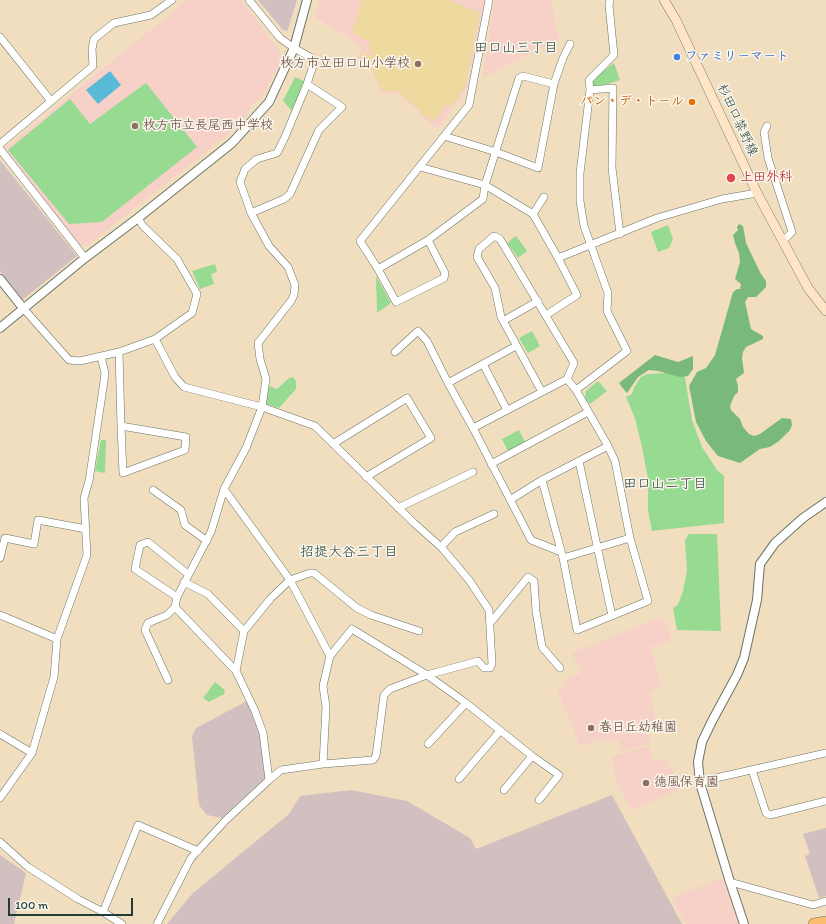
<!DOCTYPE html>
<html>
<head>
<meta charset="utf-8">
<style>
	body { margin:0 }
	#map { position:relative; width:826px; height:924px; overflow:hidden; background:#f1debf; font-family:Itim,sans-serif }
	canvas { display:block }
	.scale { position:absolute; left:8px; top:898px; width:125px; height:18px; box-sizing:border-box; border:2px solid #1f3d34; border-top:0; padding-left:5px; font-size:12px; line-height:14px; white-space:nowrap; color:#1f3d34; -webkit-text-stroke:3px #fbf7ec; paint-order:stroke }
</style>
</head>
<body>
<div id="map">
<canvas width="826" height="924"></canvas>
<div class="scale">100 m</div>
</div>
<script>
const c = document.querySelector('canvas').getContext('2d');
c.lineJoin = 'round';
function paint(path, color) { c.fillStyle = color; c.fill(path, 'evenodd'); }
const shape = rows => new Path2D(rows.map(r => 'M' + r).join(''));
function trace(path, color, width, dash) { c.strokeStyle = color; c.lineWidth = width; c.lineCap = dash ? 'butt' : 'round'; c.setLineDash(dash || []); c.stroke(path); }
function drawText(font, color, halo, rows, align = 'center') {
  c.font = font + ' Itim,"Klee One",sans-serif'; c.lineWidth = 3; c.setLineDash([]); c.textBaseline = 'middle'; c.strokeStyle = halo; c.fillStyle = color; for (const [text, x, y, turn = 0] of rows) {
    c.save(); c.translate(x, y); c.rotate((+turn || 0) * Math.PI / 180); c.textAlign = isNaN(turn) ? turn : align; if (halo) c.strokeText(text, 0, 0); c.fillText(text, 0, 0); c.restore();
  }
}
const built = shape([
	[187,0,241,0,280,52,281,59,277,69,261,98,253,104,243,120,231,132,87,246,80,246,6,152,7,147],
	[320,0,485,0,467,88,438,129,424,119,416,108,397,93,381,94,372,71,356,58,363,47,315,17],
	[495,0,552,0,554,19,560,38,482,78],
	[662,617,672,640,651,647,662,687,649,691,657,724,646,726,650,744,621,751,618,739,608,742,606,739,580,746,557,689,566,685,565,680,581,673,572,653],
	[649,746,654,760,667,760,681,789,632,810,616,782,612,756],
	[722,878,738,924,686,924,672,898]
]);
const industrial = shape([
	[258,0,297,0,288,29,287,31,283,30],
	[0,160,77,256,22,300,0,271],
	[247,701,261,737,266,777,222,818,207,815,199,805,192,736,196,728],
	[351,790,407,801,470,838,476,849,612,795,682,924,167,924,193,893,289,814,300,796],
	[826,828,826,896,819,898,805,856,810,854,803,834],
	[0,855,26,873,14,924,0,924]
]);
const green = shape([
	[614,63,620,80,604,85,593,86,592,80],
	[295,77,304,81,292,111,283,101],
	[146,83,197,147,102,222,69,224,8,150,70,99,90,124],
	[668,225,673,239,669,248,658,252,651,232],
	[516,236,527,251,518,258,507,243],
	[215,264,217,272,211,274,214,284,200,289,192,271],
	[376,276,391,303,377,313],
	[532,331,540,346,528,353,519,338],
	[684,372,692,420,702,447,717,470,724,476,724,523,652,531,648,510,648,479,642,447,635,418,626,397,632,394,635,386,641,377,647,374],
	[293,377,296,381,296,389,279,408,266,404,269,386,277,389,289,378],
	[598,381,607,391,590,404,585,398,586,391],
	[519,430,525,442,508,451,502,439],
	[101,440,106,440,105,473,95,471],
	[689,534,717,534,721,631,677,630,673,608,678,605,683,591,687,571,685,540],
	[215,682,225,690,224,694,209,702,203,698]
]);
const forest = shape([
	[739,224,743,226,746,243,761,274,766,281,766,287,756,297,748,297,745,302,751,329,763,336,763,339,746,347,743,352,742,358,744,373,736,379,738,386,738,392,734,396,730,406,731,410,740,419,743,427,749,434,754,436,760,434,782,418,791,419,792,425,790,430,779,441,770,447,760,449,740,463,718,456,706,441,696,422,689,386,697,372,706,368,715,355,733,292,737,289,740,289,741,284,735,279,740,262,739,253,735,243,733,235,738,230,737,227],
	[655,355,678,362,693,356,693,369,688,376,680,377,658,371,649,370,638,377,627,393,625,391,619,383]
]);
const sand = shape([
	[362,0,449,0,480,13,465,87,451,107,446,104,437,119,433,120,427,118,422,114,418,108,397,91,383,92,372,69,359,58,363,51,372,57,369,42,352,32]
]);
const water = shape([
	[110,71,121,85,98,104,86,90]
]);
const minor = shape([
	[249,0,280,38,294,48,310,57,314,63,307,84,285,137,277,153,257,159,245,169,240,182,251,213,269,246,288,267,295,285,294,295,291,301,258,343,260,359,266,379,262,407,246,448,224,489,290,580,330,656],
	[0,37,51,101],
	[590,90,589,80,614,55,609,5,610,0],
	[767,126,764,132,768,158,792,232,784,240],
	[444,136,496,152,538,168,554,84,563,58,570,44],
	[0,144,93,66,92,49,94,39,114,23,151,15,172,0],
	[0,149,85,258],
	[420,167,485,185,533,214,558,258,577,295,546,315],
	[251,213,284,199,290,194,319,130,342,107,307,84],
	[533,214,544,197],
	[428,240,445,273,444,278,396,302,378,269,360,241,469,105,489,0],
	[558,258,657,218,722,199,757,193],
	[378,269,428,240,483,199,485,185,519,78,523,76,554,84],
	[23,308,69,360,80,361,119,352,155,339,192,313,197,294,177,259,143,226,138,218],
	[503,321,538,301],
	[155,339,175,377,184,387,262,407,315,426,414,523,442,548,469,580,489,610,492,664,490,668,484,668,478,661,427,675,390,689,384,695,376,756,373,760,323,764],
	[516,346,448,383,473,428,531,540,561,552],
	[119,352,121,426,123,473,185,450,186,437,121,426],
	[395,352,418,331,427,341,448,383],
	[483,364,507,410],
	[576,390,627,351,607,311,608,293,584,226,580,201,580,173,590,90,613,88,612,168,620,234],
	[473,428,567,379,574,363,500,239,494,236,479,249,477,257,495,288,501,317,542,392],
	[333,444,407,398,431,438,366,477],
	[579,461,612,616],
	[491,464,588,412],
	[542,480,563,558,577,630,648,601,630,538,615,461,608,446,576,390,567,379],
	[153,490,181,510,185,525,207,541],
	[510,500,542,480,608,446],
	[398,508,473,472],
	[441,547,455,532,494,514],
	[0,558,5,538,34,544,38,520,86,529],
	[563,558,630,538],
	[184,582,208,594,244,631],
	[177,597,135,569,140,545,148,542,188,574],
	[175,607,236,671,255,711,263,733,269,780],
	[0,615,57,639],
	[491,622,528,577,534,581,536,611,542,647,560,668],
	[236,671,244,631,271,598,290,580,310,573,314,573,357,608,371,615,419,631],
	[168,680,145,630,148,623,167,615,175,607,177,597,211,532,224,489],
	[0,734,32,753],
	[428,744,466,703],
	[752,770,766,813,770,815,826,801],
	[459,779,500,731],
	[700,783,716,778,826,753],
	[504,790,532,756],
	[0,798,32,753,54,677,57,639,87,555,84,498,89,481,103,388,105,373,101,357],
	[0,842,28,867,78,899,103,912,122,924],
	[730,882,813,905,826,901],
	[103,912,138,825,198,851],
	[157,924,191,858,226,820,269,780,281,770,323,764,326,707,323,686,330,656,352,629,427,675,466,703,532,756,559,775,539,800]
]);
const tertiary = shape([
	[0,279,23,308],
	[0,328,85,258,138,218,232,143,269,102,294,48,307,0],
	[744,924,730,882,700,783,698,762,702,742,712,721,737,675,744,658,757,600,760,564,775,543,803,518,826,502]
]);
const secondary = shape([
	[664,0,676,20,757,193,808,288,826,311]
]);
const trunk = shape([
	[814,924,826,922]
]);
const markers = [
	[677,57,4,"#3f7fe0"],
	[418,64,4,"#8d6e63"],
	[692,102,4,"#e8710a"],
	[135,126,4,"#8d6e63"],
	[731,178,5,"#e0444e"],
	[591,728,4,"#8d6e63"],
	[646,783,4,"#8d6e63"]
];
const shopNames = [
	["ファミリーマート",685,57]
];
const educationNames = [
	["枚方市立田口山小学校",410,64,"right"],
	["枚方市立長尾西中学校",143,126],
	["春日丘幼稚園",599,728],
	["徳風保育園",654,783]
];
const foodNames = [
	["パン・デ・トール",684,102]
];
const streetNames = [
	["杉田口禁野線",737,120,65]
];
const healthNames = [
	["上田外科",740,178]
];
const neighbourhoodNames = [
	["田口山三丁目",516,48],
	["田口山二丁目",665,484],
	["招提大谷三丁目",349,552]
];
paint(built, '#f7d1c7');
paint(industrial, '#d2bfc0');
paint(green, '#97da91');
paint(forest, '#79ba7b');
paint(sand, '#eeda9e');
paint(water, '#58bad6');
trace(minor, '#687565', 8);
trace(tertiary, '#687565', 10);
trace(secondary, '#687565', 10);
trace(trunk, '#687565', 12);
trace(minor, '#fff', 7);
trace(tertiary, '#fff', 8);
trace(secondary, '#ffe4c6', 9);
trace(trunk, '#febc70', 11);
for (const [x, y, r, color] of markers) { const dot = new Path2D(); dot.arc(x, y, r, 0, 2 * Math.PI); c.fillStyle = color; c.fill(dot); trace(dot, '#fbf7ec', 1.5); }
drawText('bold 13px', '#366cbe', '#fbf7ec', shopNames, 'left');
drawText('bold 13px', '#785e54', '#fbf7ec', educationNames, 'left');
drawText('bold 13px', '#c56008', '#fbf7ec', foodNames, 'right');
drawText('13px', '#1f3d34', '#fbf7ec', streetNames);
drawText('bold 13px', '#be3a42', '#fbf7ec', healthNames, 'left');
drawText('14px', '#1f3d34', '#fbf7ec', neighbourhoodNames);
</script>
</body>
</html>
